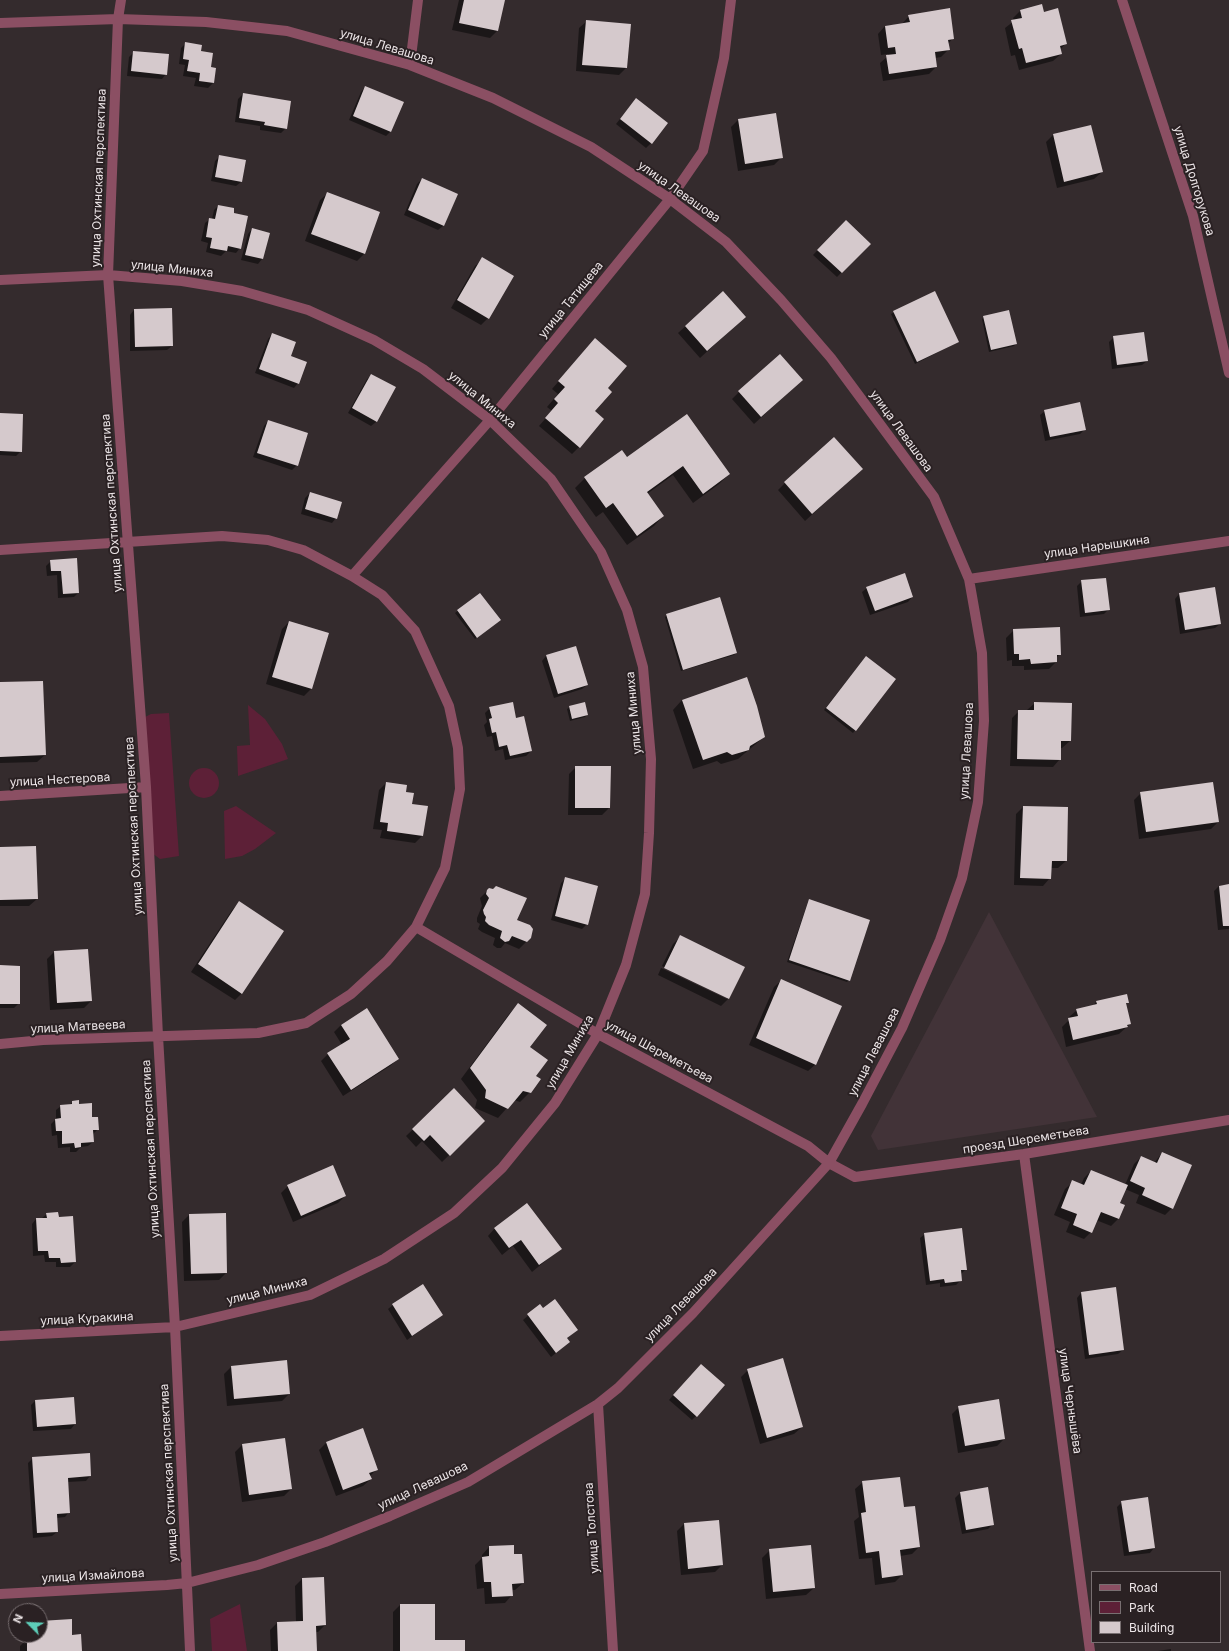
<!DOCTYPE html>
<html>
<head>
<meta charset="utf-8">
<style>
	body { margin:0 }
	#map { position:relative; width:1229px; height:1651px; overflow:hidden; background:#342b2d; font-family:Inter,sans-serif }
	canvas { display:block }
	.legend { position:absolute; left:1091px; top:1571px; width:130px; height:72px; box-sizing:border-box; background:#2a2123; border:1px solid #786f71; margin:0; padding:5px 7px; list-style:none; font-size:12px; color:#ece5e7 }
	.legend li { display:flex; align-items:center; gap:8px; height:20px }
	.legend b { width:20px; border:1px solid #786f71 }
	.north { position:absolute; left:8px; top:1603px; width:40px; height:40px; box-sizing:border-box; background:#2a2123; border:1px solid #786f71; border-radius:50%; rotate:294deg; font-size:11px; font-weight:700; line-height:16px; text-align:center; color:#ece5e7 }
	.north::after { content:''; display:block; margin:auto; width:14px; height:18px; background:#5dceb9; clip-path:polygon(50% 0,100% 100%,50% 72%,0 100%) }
</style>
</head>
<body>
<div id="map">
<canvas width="1229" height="1651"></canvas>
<ul class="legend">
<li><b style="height:5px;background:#8b4f63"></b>Road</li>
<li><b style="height:11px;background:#5d2037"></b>Park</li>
<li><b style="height:11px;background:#d5c9cc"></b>Building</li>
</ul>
<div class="north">N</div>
</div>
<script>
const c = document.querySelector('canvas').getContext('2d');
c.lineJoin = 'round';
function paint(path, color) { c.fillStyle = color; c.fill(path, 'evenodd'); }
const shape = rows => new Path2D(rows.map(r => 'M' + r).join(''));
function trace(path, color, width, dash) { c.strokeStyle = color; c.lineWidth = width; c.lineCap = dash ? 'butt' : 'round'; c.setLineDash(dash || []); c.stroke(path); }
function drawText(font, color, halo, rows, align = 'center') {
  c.font = font + ' Inter,sans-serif'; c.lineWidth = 4; c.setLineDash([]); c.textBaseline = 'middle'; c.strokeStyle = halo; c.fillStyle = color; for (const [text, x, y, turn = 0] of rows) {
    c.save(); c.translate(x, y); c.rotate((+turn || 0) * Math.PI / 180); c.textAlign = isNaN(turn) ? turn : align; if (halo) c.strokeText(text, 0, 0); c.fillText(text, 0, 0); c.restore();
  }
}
const built = shape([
	[989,912,1097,1117,878,1150,871,1136]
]);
const green = shape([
	[248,705,265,719,282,744,288,759,238,776,237,746,250,745],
	[169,713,179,856,160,859,152,853,145,717,151,714],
	'189 783a15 15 0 1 1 30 0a15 15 0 1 1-30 0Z',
	[236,806,276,833,255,849,242,856,225,859,224,811],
	[240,1604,247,1651,212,1651,210,1619]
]);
const shadow = shape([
	[459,0,504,0,497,31,490,38,452,30],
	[1020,11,1043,13,1066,43,1060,50,1061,54,1053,61,1019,70,1015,55,1011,56,1005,28,1014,21,1013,18],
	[909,16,953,38,948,44,948,50,941,57,935,58,936,67,929,74,883,81,880,63,888,56,888,54,881,55,878,34,885,26,902,24],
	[587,21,630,25,626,68,619,75,576,71,579,28],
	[186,43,200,52,210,68,215,69,213,83,208,88,194,86,196,78,183,76,185,65,179,64,181,48],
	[134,52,166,74,162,79,127,76,129,57],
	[365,87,391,131,386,136,349,120,361,92],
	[243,94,286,128,281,133,260,130,260,126,235,122,238,99],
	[632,104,651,143,646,148,616,124],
	[738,120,781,158,774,165,738,171,731,127],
	[1091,126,1102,172,1094,179,1057,188,1046,142,1053,135],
	[220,156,241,182,236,186,211,181,215,161],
	[422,179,457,195,443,226,438,230,404,215,417,184],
	[328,193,364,254,357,261,305,241,320,200],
	[218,206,232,214,240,248,236,253,226,251,221,256,206,252,208,243,201,241,205,223,210,219,212,219,214,210],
	[846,221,869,244,837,277,813,255],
	[252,229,268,233,262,259,258,264,241,260,248,234],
	[483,259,488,318,481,325,451,308,475,266],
	[935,292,958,342,915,364,891,314],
	[723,293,737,324,700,358,678,333],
	[134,310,172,346,167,350,130,351,130,315],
	[984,317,1016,344,1014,346,989,352,982,319],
	[272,334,289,356,298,383,294,388,255,373,268,339],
	[1114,337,1147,361,1142,365,1112,369,1109,342],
	[588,347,606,388,593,411,579,447,572,454,539,426,552,411,547,407,558,394,552,389],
	[372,375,395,388,376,422,371,426,348,413,367,379],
	[802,380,754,424,732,399,739,392],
	[1045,411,1085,429,1080,434,1045,441,1040,415],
	[0,414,21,451,16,456,0,455],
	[687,416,729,474,719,484,693,503,673,475,647,494,663,516,654,526,627,545,603,512,596,517,575,488,585,478,627,458],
	[268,421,297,465,292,470,253,457,264,426],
	[854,476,805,521,778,490,785,483],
	[310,493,336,518,332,523,301,514,305,498],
	[76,559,78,593,74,597,58,598,57,575,47,576,46,566,51,561],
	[1082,581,1108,610,1104,614,1080,617,1077,586],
	[867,588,912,597,908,602,870,615,862,592],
	[480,594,497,622,475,639,455,613],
	[1179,594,1220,624,1215,628,1180,634,1175,599],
	[667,615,736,653,734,655,681,671,665,617],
	[289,622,312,688,304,696,266,684,282,629],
	[1014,630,1060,654,1056,658,1056,662,1049,669,1024,670,1024,666,1012,666,1012,660,1007,661,1006,638],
	[546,656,587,685,582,689,554,698,542,661],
	[864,659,895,679,853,733,824,710],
	[0,683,45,755,37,762,0,763],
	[682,700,764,737,738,759,721,764,717,761,693,769,673,710],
	[1035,703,1070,741,1062,748,1060,748,1060,759,1053,767,1010,766,1012,718,1019,711,1027,710],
	[570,707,587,715,585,717,570,721,567,709],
	[490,708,516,719,531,751,526,756,505,760,503,749,495,751,492,736,487,737,484,725,487,722,485,713],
	[576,767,609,808,602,815,568,815,569,774],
	[386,783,404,793,411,805,426,807,422,836,415,843,380,838,382,830,373,829,379,790],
	[1141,793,1218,822,1211,829,1139,839,1134,800],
	[1023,807,1067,808,1066,861,1058,868,1050,868,1050,878,1043,886,1014,885,1016,814],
	[0,848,37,899,29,906,0,906],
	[566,878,587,924,582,929,551,920,561,883],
	[1229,885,1229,929,1218,930,1214,891,1219,886],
	[489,889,530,938,519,949,505,943,501,948,497,948,493,945,495,938,482,932,478,929,480,924,477,922,477,918,482,906,480,898],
	[810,900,849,980,847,982,787,962,808,902],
	[239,903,242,993,235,1000,191,972,232,910],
	[680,937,743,967,728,999,721,1006,658,975,661,968,727,999,727,997,662,966,673,944],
	[54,952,91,1001,84,1008,50,1010,47,959],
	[0,966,19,1003,14,1008,0,1008],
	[782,980,816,1064,808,1071,749,1045,774,987],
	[1096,1002,1127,1002,1125,1005,1130,1024,1119,1034,1066,1047,1062,1027,1070,1019,1069,1017,1077,1010,1093,1006],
	[518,1005,535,1076,530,1092,520,1102,514,1100,498,1118,475,1108,477,1100,461,1079,509,1014],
	[341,1025,398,1059,390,1066,343,1096,321,1061,328,1054,342,1045,334,1032],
	[454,1090,484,1121,442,1162,422,1141,416,1147,406,1136],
	[73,1102,78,1105,98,1129,93,1134,93,1142,88,1146,81,1147,76,1152,70,1152,70,1147,58,1148,57,1135,52,1136,51,1124,56,1119,56,1110,61,1106,69,1105],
	[1162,1153,1172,1208,1165,1215,1136,1203,1139,1195,1125,1189,1119,1204,1123,1206,1118,1219,1111,1226,1096,1220,1091,1232,1084,1239,1066,1232,1070,1222,1054,1215,1065,1189,1073,1182,1081,1185,1084,1178,1091,1171,1125,1185,1134,1164,1141,1157,1154,1163],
	[288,1186,345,1196,338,1203,293,1222,281,1193],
	[47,1214,75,1262,70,1267,56,1267,56,1262,45,1262,44,1255,33,1256,32,1224,36,1219,42,1218],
	[189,1215,226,1273,219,1280,184,1281,182,1222],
	[495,1228,560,1249,532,1272,513,1246,502,1255,488,1236],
	[925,1234,966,1269,961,1274,961,1280,956,1285,940,1287,940,1283,926,1285,920,1238],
	[1081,1293,1123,1350,1118,1354,1085,1359,1077,1298],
	[393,1305,442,1315,407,1340,388,1309],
	[539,1306,572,1334,566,1339,569,1342,551,1357,523,1320],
	[231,1367,289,1394,282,1401,227,1406,224,1374],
	[696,1370,696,1416,692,1420,669,1400],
	[748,1370,802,1427,794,1434,760,1444,741,1377],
	[73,1398,75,1424,71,1429,33,1431,31,1405,35,1401],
	[959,1407,1004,1439,997,1446,958,1453,952,1414],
	[327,1442,377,1469,370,1476,371,1479,363,1486,336,1496,319,1450],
	[242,1445,291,1489,284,1496,242,1502,235,1452],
	[33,1458,90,1476,86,1481,67,1482,69,1512,65,1517,56,1518,57,1532,52,1536,33,1538,28,1463],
	[863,1482,903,1508,919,1547,912,1554,900,1556,902,1575,895,1582,875,1585,872,1558,859,1559,854,1521,859,1517,855,1489],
	[987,1489,993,1524,988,1529,962,1534,955,1498,960,1493],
	[1122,1502,1154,1548,1150,1553,1124,1556,1117,1507],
	[718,1521,722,1565,715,1572,681,1575,677,1531,684,1524],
	[489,1547,513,1555,523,1583,515,1590,512,1590,512,1595,505,1603,485,1604,484,1588,477,1589,475,1565,482,1558,482,1555],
	[770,1550,814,1588,806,1595,766,1599,762,1558],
	[302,1579,325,1625,318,1632,315,1632,316,1651,271,1651,270,1630,277,1623,296,1622,295,1586],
	[400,1605,434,1641,464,1651,393,1651,393,1612],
	[40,1622,71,1636,81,1651,20,1651,20,1646,27,1639,27,1635,40,1635],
	[1171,1649,1171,1651,1158,1651]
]);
const building = shape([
	[464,0,505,0,498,31,459,23],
	[1042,4,1044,12,1058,8,1067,44,1060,46,1062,54,1026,63,1022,48,1019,49,1011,20,1022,18,1020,10],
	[950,8,954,39,948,40,950,50,935,52,937,67,889,74,886,55,896,54,895,47,888,48,885,26,910,22,908,15],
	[586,20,631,24,627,68,582,65],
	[185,42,202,45,201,51,213,53,211,67,216,68,214,83,199,81,200,73,187,71,189,60,183,59],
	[133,51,169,54,167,75,131,71],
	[365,86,404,102,391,132,353,116],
	[243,93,291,101,287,129,264,125,265,122,239,118],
	[636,98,668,123,652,144,620,119],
	[776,113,783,158,745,164,738,119],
	[1091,125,1103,172,1064,182,1053,134],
	[219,155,246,160,242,182,215,177],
	[422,178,458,194,444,226,408,210],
	[327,192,380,212,365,254,311,234],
	[218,205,234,208,234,213,248,216,241,249,228,246,227,251,210,248,212,238,206,237,209,218,215,219],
	[846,220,871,244,842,273,817,250],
	[252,228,270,233,263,259,245,255],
	[482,257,514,276,489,319,457,300],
	[723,291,746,317,707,351,685,326],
	[935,291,959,342,917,362,893,311],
	[172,308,173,346,135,347,134,309],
	[1009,310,1017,344,991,350,983,316],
	[1144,332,1148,361,1117,365,1113,336],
	[272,333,296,342,291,356,307,362,299,384,259,369],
	[595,338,627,366,608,388,612,392,595,411,604,419,580,448,545,418,558,403,554,399,565,387,558,381],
	[780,354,803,380,761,417,738,391],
	[371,374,396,387,377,422,352,408],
	[1080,402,1086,430,1050,437,1044,410],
	[0,413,23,414,22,452,0,451],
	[687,414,730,474,703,494,683,466,647,492,664,516,637,536,613,503,606,508,584,477,622,450,627,457],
	[268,420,308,433,298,466,257,453],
	[834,437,863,469,812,514,784,482],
	[310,492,342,502,337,519,305,509],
	[77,558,79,593,63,594,61,571,51,571,50,560],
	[905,573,913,597,875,611,866,587],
	[1106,578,1110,610,1085,613,1081,580],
	[1215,587,1221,624,1185,630,1179,593],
	[480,593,501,620,477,638,457,610],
	[720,597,737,653,683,670,666,614],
	[289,621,329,633,312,689,272,677],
	[1060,627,1061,655,1057,655,1057,662,1031,664,1030,659,1019,660,1019,654,1014,654,1013,629],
	[576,646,588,685,558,694,546,655],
	[866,656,896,679,856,731,826,708],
	[747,677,757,706,765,737,750,746,749,750,732,755,727,752,703,760,682,700],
	[43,681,46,755,0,757,0,682],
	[513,702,516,718,524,716,532,751,510,756,507,745,499,747,496,732,492,733,489,719,492,718,489,707],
	[585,702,588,715,572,719,569,706],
	[1034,702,1072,703,1071,741,1061,741,1061,760,1017,759,1018,710,1034,710],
	[575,766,611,766,610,808,575,808],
	[386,782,407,785,406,792,414,793,412,804,428,806,423,836,387,831,388,823,380,822],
	[1213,782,1219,822,1146,832,1140,792],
	[1023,806,1068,807,1067,861,1052,861,1051,879,1020,878],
	[36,846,38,899,0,900,0,847],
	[565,877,598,886,588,925,555,916],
	[1229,884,1229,926,1223,926,1219,886],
	[496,886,527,898,517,920,530,925,533,929,531,938,527,942,512,936,509,941,505,942,500,938,502,931,489,925,485,921,486,917,484,914,483,910,489,898,486,894,487,890,489,888,493,889],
	[809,899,870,920,850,981,789,960],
	[239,901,284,931,242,994,198,964],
	[680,935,745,967,729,999,664,968],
	[88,949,92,1001,57,1003,54,951],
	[0,965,20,966,20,1004,0,1004],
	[781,979,842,1006,816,1065,756,1038],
	[1127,994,1129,1003,1126,1003,1131,1024,1127,1025,1128,1027,1073,1040,1068,1018,1078,1016,1076,1009,1097,1004,1096,1001],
	[518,1003,547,1025,530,1047,548,1060,536,1076,541,1079,531,1093,523,1091,508,1109,485,1098,486,1090,470,1068],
	[367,1008,399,1059,351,1090,327,1053,350,1039,341,1025],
	[454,1088,485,1121,450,1156,430,1135,424,1141,412,1129],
	[79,1100,79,1104,92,1103,92,1117,98,1117,99,1130,93,1130,94,1142,81,1143,81,1147,75,1148,74,1143,62,1144,62,1131,56,1131,55,1119,61,1118,60,1105,72,1104,72,1101],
	[1162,1152,1192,1165,1173,1209,1142,1195,1145,1188,1130,1181,1141,1156,1157,1163],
	[333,1165,346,1196,301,1216,287,1185],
	[1091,1170,1128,1185,1120,1203,1125,1205,1119,1219,1101,1212,1092,1233,1073,1225,1077,1214,1061,1208,1072,1180,1084,1185],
	[527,1203,562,1249,539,1265,521,1240,509,1248,494,1228],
	[58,1212,59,1217,73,1216,76,1262,61,1263,60,1258,49,1258,48,1251,38,1251,36,1218,47,1218,46,1213],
	[226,1213,227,1273,191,1274,189,1214],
	[962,1228,967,1270,961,1270,962,1281,945,1283,944,1279,930,1281,924,1233],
	[423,1284,443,1315,412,1336,392,1304],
	[1116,1287,1124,1350,1089,1355,1081,1292],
	[555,1299,578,1330,567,1338,570,1342,556,1353,527,1314,540,1304,543,1308],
	[783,1358,803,1427,767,1438,747,1369],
	[287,1360,290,1394,234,1399,231,1366],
	[701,1364,725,1385,697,1417,673,1395],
	[74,1397,76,1424,37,1427,35,1400],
	[999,1399,1005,1439,965,1446,958,1406],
	[363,1428,378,1470,369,1473,372,1479,343,1490,326,1442],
	[285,1438,292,1489,249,1495,242,1444],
	[90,1453,91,1476,68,1478,70,1513,57,1514,58,1532,37,1533,32,1457],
	[900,1477,904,1507,915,1506,920,1547,900,1550,903,1575,882,1578,879,1551,866,1553,861,1513,866,1512,862,1481],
	[988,1487,994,1525,966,1530,960,1492],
	[1148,1497,1155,1548,1129,1552,1121,1501],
	[719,1520,723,1565,688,1569,684,1523],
	[514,1545,514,1554,522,1554,524,1583,512,1584,513,1596,492,1597,491,1582,484,1582,482,1557,489,1556,489,1546],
	[811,1545,815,1588,773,1592,769,1549],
	[324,1577,326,1625,316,1626,317,1651,278,1651,277,1622,303,1621,302,1578],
	[400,1604,435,1604,435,1640,465,1640,465,1651,400,1651],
	[72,1619,72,1635,81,1634,82,1651,27,1651,27,1638,34,1637,34,1635,40,1635,40,1621]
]);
const minor = shape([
	[121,0,118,19,108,275,146,787,158,1036,175,1327,190,1651],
	[1122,0,1193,216,1229,373],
	[0,23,118,19,206,22,287,31,410,65,493,98,591,147,670,199,726,242,781,300,831,358,934,497,969,579,982,653,984,721,978,802,962,878,940,940,902,1028,862,1104,829,1163,693,1313,618,1388,598,1404,468,1482,390,1516,325,1542,258,1565,187,1583,167,1585,0,1594],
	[410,65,418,0],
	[0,280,108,275,182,281,242,291,308,310,374,340,423,369,490,420,551,479,601,552,627,610,643,667,651,759,649,833,645,894,626,965,598,1034,555,1103,502,1168,454,1213,384,1259,310,1295,175,1327,0,1336],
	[0,550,222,536,268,540,303,550,352,576,382,595,415,631,449,706,458,748,460,789,445,868,416,927,387,961,351,994,306,1023,258,1033,43,1040,0,1044],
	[352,576,490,420,670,199,703,151,724,58,731,0],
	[969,579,1229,541],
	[0,796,146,787],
	[416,927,598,1034,808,1146,829,1163,855,1177,1024,1154,1229,1120],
	[1024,1154,1090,1651],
	[598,1404,613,1651]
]);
const streetNames = [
	["улица Левашова",387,47,17],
	["улица Охтинская перспектива",99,178,-88],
	["улица Долгорукова",1194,181,73],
	["улица Левашова",679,192,35],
	["улица Миниха",172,269,6],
	["улица Татищева",571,300,-51],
	["улица Миниха",482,400,39],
	["улица Левашова",901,431,54],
	["улица Охтинская перспектива",112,503,-94],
	["улица Нарышкина",1097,547,-8],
	["улица Миниха",634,713,-95],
	["улица Левашова",967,751,-87],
	["улица Нестерова",60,780,-3],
	["улица Охтинская перспектива",134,826,-93],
	["улица Матвеева",78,1027,-3],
	["улица Миниха",570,1052,-60],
	["улица Шереметьева",659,1052,28],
	["улица Левашова",874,1052,-63],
	["проезд Шереметьева",1026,1140,-9],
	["улица Охтинская перспектива",151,1149,-93],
	["улица Миниха",267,1291,-14],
	["улица Левашова",681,1305,-46],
	["улица Куракина",87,1319,-3],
	["улица Чернышёва",1070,1401,82],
	["улица Охтинская перспектива",169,1473,-93],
	["улица Левашова",423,1486,-25],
	["улица Толстова",592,1528,-94],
	["улица Измайлова",93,1576,-3]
];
paint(built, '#423338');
paint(green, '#5d2037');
paint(shadow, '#0007');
paint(building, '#d5c9cc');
trace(minor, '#8b4f63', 10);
drawText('12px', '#ece5e7', '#2a2123', streetNames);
</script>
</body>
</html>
